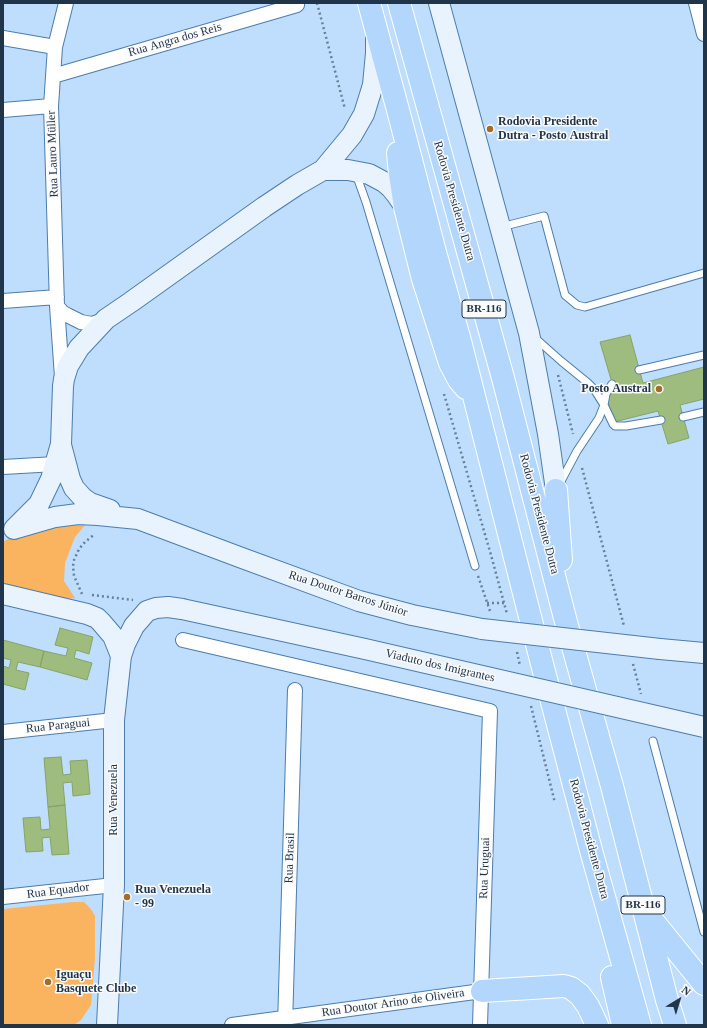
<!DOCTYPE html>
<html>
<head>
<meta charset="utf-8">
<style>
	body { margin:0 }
	#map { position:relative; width:707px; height:1028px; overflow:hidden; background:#bfddfd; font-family:"Times New Roman",serif }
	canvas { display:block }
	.frame { position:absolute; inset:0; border:4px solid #21354a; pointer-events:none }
	.north { position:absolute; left:659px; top:980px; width:40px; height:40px; -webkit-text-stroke:3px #fafafa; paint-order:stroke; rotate:38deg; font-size:11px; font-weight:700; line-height:16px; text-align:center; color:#21354a }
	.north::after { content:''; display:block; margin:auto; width:14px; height:18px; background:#21354a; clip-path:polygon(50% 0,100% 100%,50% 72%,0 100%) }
</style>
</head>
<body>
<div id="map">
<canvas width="707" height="1028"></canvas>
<div class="frame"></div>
<div class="north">N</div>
</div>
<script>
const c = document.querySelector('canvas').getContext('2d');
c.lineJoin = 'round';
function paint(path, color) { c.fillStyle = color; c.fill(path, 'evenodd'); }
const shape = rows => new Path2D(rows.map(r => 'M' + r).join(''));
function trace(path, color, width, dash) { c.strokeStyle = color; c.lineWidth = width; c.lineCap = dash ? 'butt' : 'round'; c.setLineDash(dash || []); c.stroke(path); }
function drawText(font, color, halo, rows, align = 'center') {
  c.font = font + ' "Times New Roman",serif'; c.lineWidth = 3; c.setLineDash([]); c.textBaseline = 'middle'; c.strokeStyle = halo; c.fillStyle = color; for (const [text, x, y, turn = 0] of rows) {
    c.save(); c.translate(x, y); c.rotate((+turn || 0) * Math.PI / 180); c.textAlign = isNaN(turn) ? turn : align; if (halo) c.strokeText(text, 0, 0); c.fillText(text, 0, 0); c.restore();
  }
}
const green = shape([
	[91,518,75,537,65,563,64,581,75,598,57,600,3,587,3,542,23,530],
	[73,902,84,902,90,908,95,916,95,958,91,1005,81,1020,74,1025,3,1025,3,909]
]);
const building = shape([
	[630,335,643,383,704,367,704,399,680,405,689,438,668,444,658,411,614,422,606,395,615,393,600,342,630,335],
	[60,628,93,637,89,654,76,650,74,658,92,663,87,680,40,667,44,651,66,656,68,648,55,645,60,628],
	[3,640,44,651,40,667,18,662,16,670,29,673,25,690,3,684,3,666,9,668,11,660,3,658,3,640],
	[61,757,63,775,71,774,70,761,87,760,90,794,73,796,72,782,63,783,65,805,48,807,44,758,61,757],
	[65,805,69,854,52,855,50,837,42,838,43,851,26,852,23,818,40,817,41,830,50,829,48,807,65,805]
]);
const path = shape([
	[317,3,345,109],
	[558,375,573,434],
	[444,394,491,555,507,614],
	[582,468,624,626],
	[478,576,490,611],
	[82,594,74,576,73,566,74,560,79,549,85,542,95,534],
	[92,595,133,600],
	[487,603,504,603],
	[517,652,520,666],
	[633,664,641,694],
	[531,706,555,803]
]);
const lane = shape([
	[356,174,366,202,475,566],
	[501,227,544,216,565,295,577,305,585,307,704,273],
	[534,337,561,361,588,383,594,389,604,405,613,424,615,426,626,426,661,420],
	[639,370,704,355],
	[683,417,704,412],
	[560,483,577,451,599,418,604,405,606,394,612,384],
	[653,741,704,932]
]);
const street = shape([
	[696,3,704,34],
	[3,38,55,47],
	[53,76,297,5],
	[3,110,51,106],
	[3,301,57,297],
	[57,306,62,312,67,315,81,322,92,324,106,319],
	[62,377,57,306,51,106,55,47,66,3],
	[3,467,56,464],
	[183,640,490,711,480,1025],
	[3,732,114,720],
	[3,897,114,885],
	[232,1025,482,991],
	[285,1025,295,690]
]);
const secondary = shape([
	[439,3,529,333,548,434,556,490],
	[323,170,348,170,369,174,384,182,391,188,396,194,405,207],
	[61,445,70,479,74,488,83,498,90,503,110,510],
	[17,528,55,517,78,514,98,515,138,519,242,558,359,601,412,615,482,629],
	[14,529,39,504,51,479,61,444,63,386,64,379,68,366,79,348,106,319,131,302,264,207,297,185,323,170,352,135,364,114,373,85,376,53,376,40],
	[3,594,87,614,97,618,101,622,113,636,121,656],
	[660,649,704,653],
	[107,1025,114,885,114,720,121,656,125,644,134,626,147,611,156,608,168,607,182,609]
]);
const highway = shape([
	[369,3,398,110,435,252,460,341,541,660,592,854,640,1025],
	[399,3,503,378,566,622,612,786,667,1000,675,1025],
	[398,153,400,174,405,207,423,279,450,363,459,380,466,388],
	[556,490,561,560],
	[648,915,704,984],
	[612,977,623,1025],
	[482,991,564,986,571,988,580,995,588,1006,597,1025]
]);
const secondaryBridge = shape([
	[182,609,365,649,704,727],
	[482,629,660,649]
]);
const markers = [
	[490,129,4,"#a36d27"],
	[659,389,4,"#a36d27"],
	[127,897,4,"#a36d27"],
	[48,982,4,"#a36d27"]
];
const shields = [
	[484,309,44],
	[643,905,44]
];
const shieldNames = [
	["BR-116",484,309],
	["BR-116",643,905]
];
const streetNames = [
	["Rua Angra dos Reis",175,40,-16],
	["Rua Lauro Müller",53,154,-92],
	["Rodovia Presidente Dutra",454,201,74],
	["Rodovia Presidente Dutra",539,514,75],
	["Rua Doutor Barros Júnior",348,594,18],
	["Viaduto dos Imigrantes",440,666,13],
	["Rua Paraguai",58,726,-6],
	["Rua Venezuela",114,800,-90],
	["Rodovia Presidente Dutra",589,839,75],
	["Rua Brasil",290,858,-88],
	["Rua Uruguai",485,868,-88],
	["Rua Equador",58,891,-7],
	["Rua Doutor Arino de Oliveira",393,1003,-8]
];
const poiNames = [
	["Rodovia Presidente",498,122],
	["Dutra - Posto Austral",498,136],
	["Posto Austral",651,389,"right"],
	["Rua Venezuela",135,890],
	["- 99",135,904],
	["Iguaçu",56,975],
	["Basquete Clube",56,989]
];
paint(green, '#fab35e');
paint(building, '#9ebc7e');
trace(building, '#86a366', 1);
trace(lane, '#4c7dac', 9);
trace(street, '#4c7dac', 16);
trace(secondary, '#4c7dac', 22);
trace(highway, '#fff', 24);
trace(path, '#68819b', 2.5, [2, 3]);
trace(lane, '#fff', 7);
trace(street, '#fff', 14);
trace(secondary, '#e8f3fe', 20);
trace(highway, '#b3d7fc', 22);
trace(secondaryBridge, '#4c7dac', 22, []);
trace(secondaryBridge, '#e8f3fe', 20);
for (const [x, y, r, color] of markers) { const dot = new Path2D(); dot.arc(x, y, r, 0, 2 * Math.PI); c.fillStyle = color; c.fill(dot); trace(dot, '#fafafa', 1.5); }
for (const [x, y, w] of shields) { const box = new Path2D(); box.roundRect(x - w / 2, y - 9, w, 18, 3); c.fillStyle = '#fafafa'; c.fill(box); trace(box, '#21354a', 1); }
drawText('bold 11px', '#21354a', null, shieldNames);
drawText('12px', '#21354a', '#fafafa', streetNames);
drawText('bold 12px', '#21354a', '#fafafa', poiNames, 'left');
</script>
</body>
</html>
